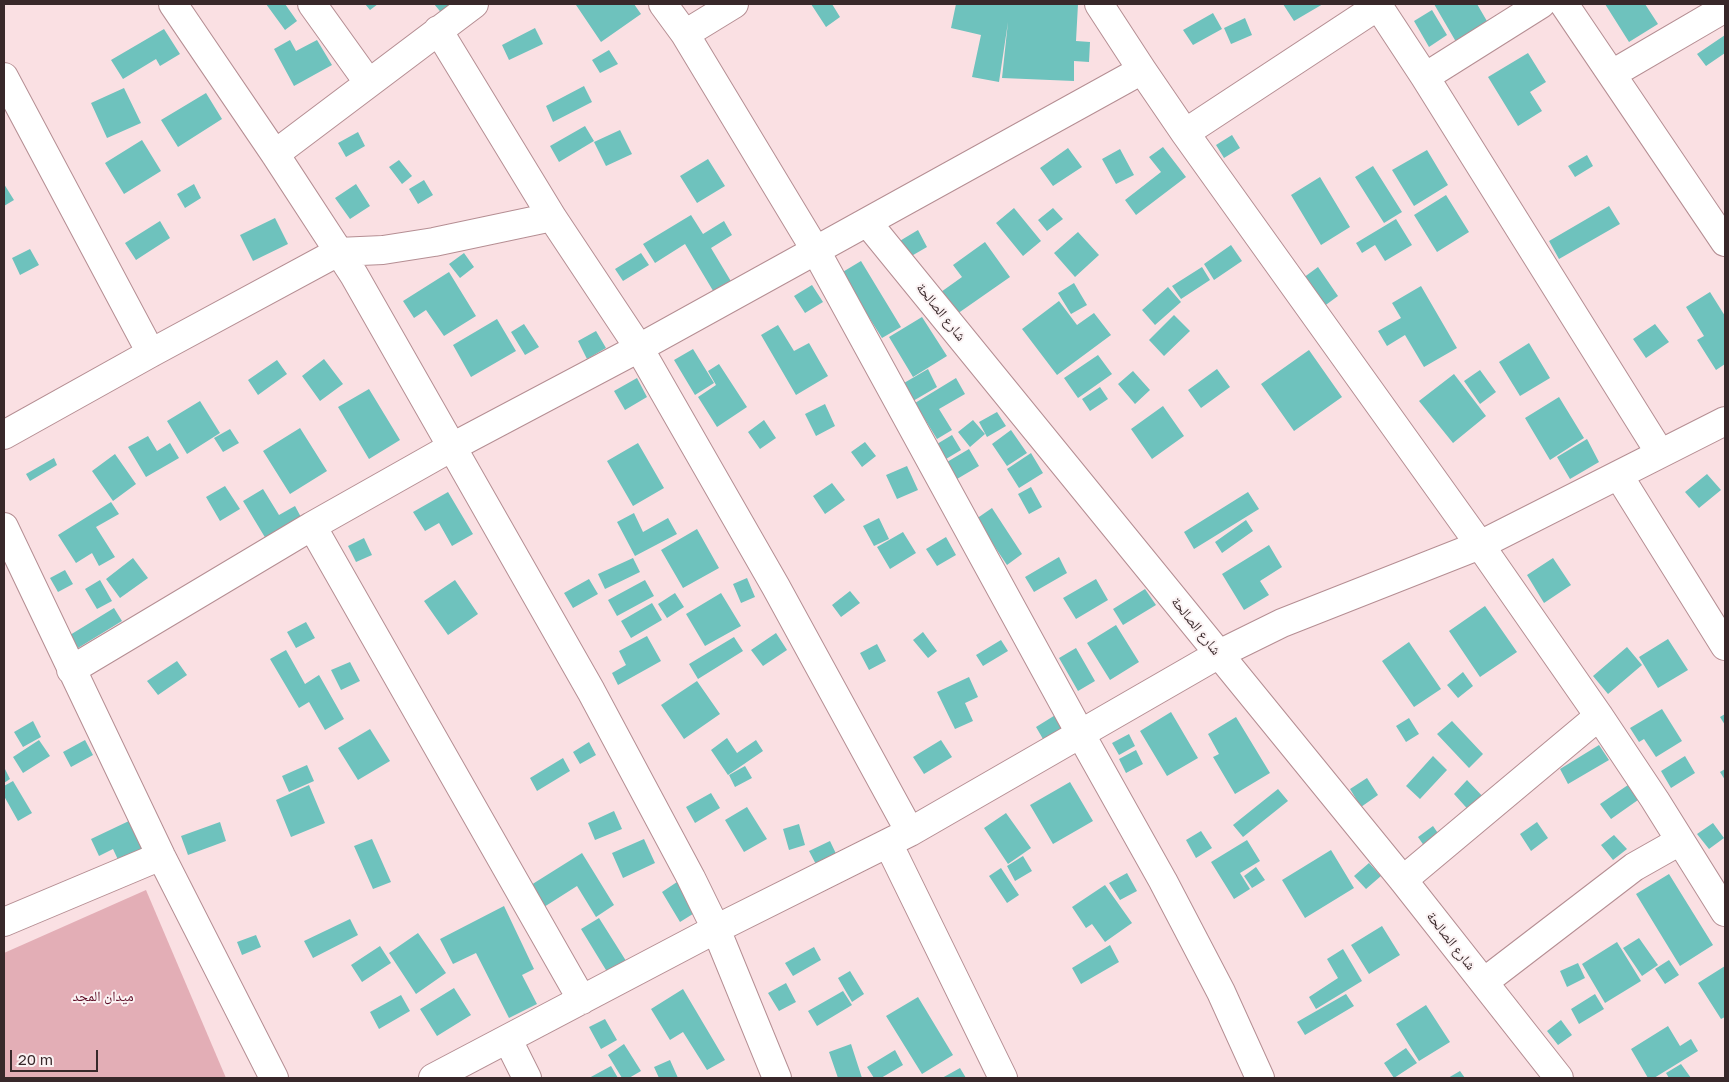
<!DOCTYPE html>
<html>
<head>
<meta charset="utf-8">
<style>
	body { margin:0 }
	#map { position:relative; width:1729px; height:1082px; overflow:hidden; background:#fae0e3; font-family:"Golos Text",sans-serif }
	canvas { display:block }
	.frame { position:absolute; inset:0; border:5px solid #38282a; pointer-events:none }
	.scale { position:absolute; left:10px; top:1050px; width:88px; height:22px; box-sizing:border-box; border:2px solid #38282a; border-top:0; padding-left:6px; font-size:15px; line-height:18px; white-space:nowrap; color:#38282a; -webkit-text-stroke:4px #fbf2f3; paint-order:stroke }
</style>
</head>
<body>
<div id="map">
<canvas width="1729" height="1082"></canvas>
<div class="frame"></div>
<div class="scale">20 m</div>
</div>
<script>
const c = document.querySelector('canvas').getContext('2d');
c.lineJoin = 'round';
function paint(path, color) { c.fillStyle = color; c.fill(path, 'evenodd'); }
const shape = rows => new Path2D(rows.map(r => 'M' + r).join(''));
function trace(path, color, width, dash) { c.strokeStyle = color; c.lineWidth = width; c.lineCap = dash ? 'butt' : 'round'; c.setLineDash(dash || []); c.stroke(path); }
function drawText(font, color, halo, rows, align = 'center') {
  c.font = font + ' "Golos Text","Noto Naskh Arabic",sans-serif'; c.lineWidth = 4; c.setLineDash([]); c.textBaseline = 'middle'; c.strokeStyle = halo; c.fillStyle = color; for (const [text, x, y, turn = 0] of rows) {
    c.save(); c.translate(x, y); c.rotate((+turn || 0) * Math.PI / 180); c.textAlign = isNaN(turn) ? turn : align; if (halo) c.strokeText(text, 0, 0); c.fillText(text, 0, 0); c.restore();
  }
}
const green = shape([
	[146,890,226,1078,4,1078,4,953]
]);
const building = shape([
	[266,4,285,4,297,21,285,30],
	[365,4,378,4,370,10],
	[434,4,456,4,444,16],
	[578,4,634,4,641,14,601,42,576,5],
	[811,4,832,4,840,17,826,27],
	[956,4,1003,4,1010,5,1010,4,1078,4,1076,41,1090,42,1089,62,1074,61,1074,81,1002,78,1008,22,999,82,972,77,981,35,951,28],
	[1283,4,1323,4,1294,21],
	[1434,4,1477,4,1491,28,1459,47],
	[1605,4,1645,4,1658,24,1629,42],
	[1432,10,1447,35,1429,47,1414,21],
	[1213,13,1222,29,1193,45,1183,30],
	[1245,18,1252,35,1231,44,1224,28],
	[535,28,543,44,509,60,502,45],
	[164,29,180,54,160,66,156,59,123,79,111,60],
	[1725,35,1725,53,1706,66,1697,54],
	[290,40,296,51,317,40,332,65,294,86,274,49],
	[609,50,618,64,600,73,592,60],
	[1528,53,1546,82,1530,92,1542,111,1518,126,1488,77],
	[584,86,592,102,553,122,546,106],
	[124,88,141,123,107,138,91,103],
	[206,93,222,119,178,147,161,120],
	[585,126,594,141,559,162,550,146],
	[620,130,632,154,606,166,594,142],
	[358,132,365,146,346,157,338,143],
	[1232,135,1240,148,1224,158,1216,145],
	[142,140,161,171,124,194,105,163],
	[1163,147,1186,177,1136,215,1125,200,1161,172,1149,157],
	[1068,148,1082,167,1053,186,1040,168],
	[1120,149,1134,175,1116,184,1102,159],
	[1427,150,1448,185,1414,206,1392,170],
	[1587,155,1593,166,1575,177,1568,166],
	[708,159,725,186,697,203,680,176],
	[399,160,412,176,402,184,389,167],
	[1373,166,1402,212,1384,223,1355,177],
	[1320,177,1350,227,1321,245,1291,195],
	[424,180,433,195,418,204,409,189],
	[4,184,14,200,4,206],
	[194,184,201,198,185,208,177,194],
	[356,184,370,206,350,219,335,198],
	[1446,195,1469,232,1437,252,1414,215],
	[1609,206,1620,224,1559,259,1549,241],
	[1014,208,1041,241,1023,256,996,223],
	[1053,208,1063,219,1047,231,1038,220],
	[691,215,703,234,724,221,732,235,711,248,732,283,715,294,685,244,655,263,643,244],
	[275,218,288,244,253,261,240,235],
	[1396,219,1412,245,1385,261,1375,245,1362,253,1356,243],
	[160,221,170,238,136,260,125,243],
	[918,230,927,247,908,258,898,242],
	[1078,232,1099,255,1075,277,1054,253],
	[985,242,1010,277,957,314,941,292,962,277,953,265],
	[1231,245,1242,261,1214,280,1204,264],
	[30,249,39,265,20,275,12,258],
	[464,253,474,267,460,278,449,264],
	[641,253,649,265,623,281,615,269],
	[861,261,901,327,882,338,841,273],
	[1202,267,1210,280,1181,299,1172,286],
	[1318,267,1338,296,1323,307,1303,278],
	[449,272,476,316,444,336,426,310,414,318,403,301],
	[1074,283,1087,305,1071,314,1058,293],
	[812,285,823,302,805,313,794,296],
	[1421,286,1457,348,1424,367,1405,335,1387,346,1378,331,1401,318,1392,303],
	[1168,287,1181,302,1155,325,1142,310],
	[1710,292,1725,316,1725,364,1716,370,1697,340,1704,336,1686,307],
	[1059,301,1077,325,1094,313,1111,335,1057,375,1022,329],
	[1174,315,1190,331,1164,356,1149,340],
	[922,317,947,356,913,377,889,337],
	[497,319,516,351,471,377,453,345],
	[524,324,539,347,525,355,511,332],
	[1655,324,1669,342,1646,358,1633,339],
	[778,325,794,351,809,343,828,376,796,395,761,335],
	[596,331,606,348,587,359,578,341],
	[1529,343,1550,378,1520,396,1499,362],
	[693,349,714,383,695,395,674,360],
	[1309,350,1342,397,1294,431,1261,384],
	[1098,355,1112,374,1078,398,1064,378],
	[324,359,343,384,320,401,302,376],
	[277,360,287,374,258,395,248,380],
	[719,364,747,407,717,427,698,397,716,385,708,371],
	[928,369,937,387,913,401,904,383],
	[1217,369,1230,387,1201,408,1188,390],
	[1480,370,1496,392,1480,404,1464,381],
	[1133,371,1150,390,1135,404,1118,384],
	[1454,374,1486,416,1453,443,1419,401],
	[637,378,647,397,625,410,614,391],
	[956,378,965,394,939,409,952,430,937,439,915,403],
	[1100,387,1108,399,1090,411,1082,399],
	[369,389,400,440,369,459,338,407],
	[1559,397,1584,438,1550,460,1525,418],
	[200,401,220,433,187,454,167,421],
	[825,404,835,426,816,436,805,414],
	[1163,406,1184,436,1152,459,1131,429],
	[997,412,1006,426,987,437,979,422],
	[764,420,776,438,760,449,748,432],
	[973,420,985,434,970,447,958,432],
	[300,428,327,471,290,494,263,451],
	[230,429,239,443,223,452,214,438],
	[1011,430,1027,453,1007,466,992,444],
	[952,435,961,450,946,459,937,444],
	[148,436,157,451,170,443,179,458,146,477,128,447],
	[1587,439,1599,462,1570,479,1557,457],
	[865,442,876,456,862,467,851,452],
	[638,443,664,488,633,506,607,461],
	[969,449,979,466,957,479,947,462],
	[1031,453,1043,473,1019,488,1007,469],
	[115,454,136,484,113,501,92,471],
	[54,458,57,465,30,481,26,474],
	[907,466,918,490,897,499,886,475],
	[1707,474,1721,490,1699,508,1685,492],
	[832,483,845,500,825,514,813,496],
	[225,486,240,509,220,521,206,497],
	[1031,487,1042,507,1029,514,1018,494],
	[263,489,279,515,295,506,302,519,266,539,243,501],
	[448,492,473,534,452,546,439,523,425,531,413,512],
	[1248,492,1259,509,1194,549,1184,532],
	[111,502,119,514,96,527,115,557,99,566,92,553,76,563,58,535],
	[992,508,1022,554,1007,565,976,519],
	[634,513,643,532,668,518,677,534,635,556,617,522],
	[879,518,889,539,874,546,863,526],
	[1246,520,1253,531,1222,553,1215,542],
	[697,529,719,568,683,588,661,550],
	[903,532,916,553,890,569,877,547],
	[946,537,956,555,937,566,926,549],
	[364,538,372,555,356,562,348,546],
	[1269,545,1282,567,1260,581,1269,595,1244,610,1222,574],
	[1059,557,1067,573,1034,592,1025,577],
	[133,558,148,578,120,598,106,579],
	[633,558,640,572,605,589,598,574],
	[1553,558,1571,585,1544,603,1527,575],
	[65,570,73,584,58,592,50,578],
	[747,578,755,597,741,603,733,584],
	[589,579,598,594,573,608,564,593],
	[1096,579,1108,600,1076,619,1063,598],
	[100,580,112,601,97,609,85,589],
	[455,580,478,614,448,635,424,601],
	[645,580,654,596,617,616,608,600],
	[1145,589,1156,605,1123,625,1113,609],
	[850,591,860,603,841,617,832,605],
	[675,593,684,607,667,618,658,604],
	[721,593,741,626,705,646,686,614],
	[652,603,662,620,631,638,621,621],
	[1485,606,1517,652,1480,677,1449,631],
	[114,608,122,621,78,648,70,635],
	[306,622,315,638,296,648,287,632],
	[1116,625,1139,662,1110,680,1087,643],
	[923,632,937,651,928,658,913,640],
	[776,633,787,650,763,666,751,650],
	[647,636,661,661,618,685,612,673,626,665,619,651],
	[734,637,743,651,698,679,689,664],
	[1668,639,1688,670,1658,688,1639,657],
	[1001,640,1008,651,983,666,976,655],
	[1409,642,1441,689,1414,707,1382,661],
	[877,644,886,661,869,670,860,653],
	[1627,647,1642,665,1608,694,1593,676],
	[1076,648,1095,681,1078,691,1059,658],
	[286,650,305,684,319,675,344,719,325,730,309,702,299,708,270,659],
	[177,661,187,675,158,695,147,681],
	[350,662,360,681,341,690,331,670],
	[1463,672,1473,686,1458,698,1447,685],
	[969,677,978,697,965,703,973,721,955,729,937,692],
	[697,681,720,714,684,739,661,705],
	[1662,709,1682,741,1656,757,1644,739,1639,742,1630,728],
	[1171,712,1198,758,1167,776,1140,731],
	[1057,714,1072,738,1050,751,1036,727],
	[1725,714,1725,725,1720,717],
	[1236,717,1270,773,1235,794,1213,757,1219,754,1208,734],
	[1409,718,1419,734,1406,742,1396,726],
	[33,721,41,737,23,747,14,732],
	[1452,721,1483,754,1469,768,1437,734],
	[370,729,390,761,358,780,338,748],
	[1129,734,1135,746,1119,755,1112,743],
	[727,738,737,753,756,740,763,751,728,775,711,750],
	[39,740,50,756,23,773,13,757],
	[85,740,93,755,71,767,63,752],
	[941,740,952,757,924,774,913,757],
	[589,742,596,755,580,764,573,752],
	[1599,745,1609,760,1568,784,1560,769],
	[1136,750,1143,764,1126,773,1119,759],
	[1433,756,1447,770,1420,799,1406,786],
	[1685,756,1695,773,1671,788,1661,771],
	[563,758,570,771,537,791,530,778],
	[307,765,314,781,289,792,282,776],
	[745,766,752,778,735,787,729,775],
	[4,767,10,779,4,783],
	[1725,769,1725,780,1720,772],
	[1367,778,1378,795,1361,807,1350,789],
	[1467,780,1487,801,1473,815,1454,794],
	[13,781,32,813,18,821,4,796,4,786],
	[1070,782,1093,821,1053,844,1030,805],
	[309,785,325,823,291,837,276,800],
	[1628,785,1638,800,1611,819,1600,804],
	[1278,789,1288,801,1243,837,1233,825],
	[711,793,720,808,695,823,686,807],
	[747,807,767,839,744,852,725,820],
	[614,811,622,829,595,840,588,823],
	[1006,813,1031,848,1008,864,984,828],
	[131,820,147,854,121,866,113,849,99,856,91,839],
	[220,822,226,841,188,855,181,836],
	[1537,822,1548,838,1531,851,1520,834],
	[1713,823,1724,838,1709,849,1697,834],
	[799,824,805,845,789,850,783,829],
	[1433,826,1442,839,1427,850,1418,837],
	[1201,831,1212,848,1196,858,1186,840],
	[1614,835,1627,849,1613,860,1601,845],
	[372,839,391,882,373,889,354,846],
	[644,839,655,863,623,878,612,853],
	[1247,840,1260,861,1240,873,1250,889,1234,899,1211,862],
	[830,841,839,860,819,870,809,851],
	[1331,850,1354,888,1305,918,1282,880],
	[582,853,614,905,596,917,577,886,544,907,531,885],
	[1023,856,1032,871,1015,881,1007,866],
	[1369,863,1381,876,1366,889,1354,876],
	[1256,867,1265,880,1252,888,1244,876],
	[1001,868,1019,895,1007,903,989,876],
	[1127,873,1137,891,1120,900,1109,883],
	[1669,874,1713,945,1680,966,1636,894],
	[677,882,696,912,680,922,662,892],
	[1105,885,1132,923,1105,942,1092,924,1086,928,1072,907],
	[504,906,534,969,522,975,537,1004,509,1018,476,953,453,964,440,939],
	[599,918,628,964,609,975,581,929],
	[350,919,358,935,313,958,304,941],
	[1382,926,1400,955,1369,974,1351,945],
	[418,933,446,973,416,994,389,953],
	[256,935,261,947,242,955,237,942],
	[1639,938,1658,965,1642,976,1623,948],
	[1617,942,1641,981,1605,1003,1582,964],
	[1110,945,1119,962,1081,984,1072,968],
	[380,946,391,963,362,982,351,965],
	[814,947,821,960,793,976,785,963],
	[1343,949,1362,981,1316,1009,1309,997,1338,978,1327,959],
	[1669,960,1679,975,1665,984,1655,969],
	[1578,963,1585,978,1567,987,1560,971],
	[1725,966,1725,1017,1721,1019,1698,983],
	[850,971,864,994,852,1002,838,978],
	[786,983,796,1002,779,1011,768,993],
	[454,988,471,1015,437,1036,420,1009],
	[683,989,725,1060,707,1070,683,1032,670,1040,651,1009],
	[843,991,852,1005,817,1026,808,1011],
	[1346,994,1354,1006,1305,1035,1297,1022],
	[1595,994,1604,1009,1579,1024,1571,1009],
	[401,995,410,1011,379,1029,370,1012],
	[918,997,953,1055,922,1074,886,1016],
	[1426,1005,1450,1042,1419,1061,1396,1024],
	[605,1019,617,1040,601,1049,589,1027],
	[1561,1020,1572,1035,1558,1045,1547,1031],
	[1668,1026,1680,1046,1691,1039,1698,1051,1654,1078,1648,1078,1631,1049],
	[624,1044,641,1071,629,1078,622,1078,608,1055],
	[851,1044,862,1078,838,1078,829,1052],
	[1406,1048,1417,1063,1394,1078,1384,1063],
	[895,1050,903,1065,881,1078,874,1078,867,1067],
	[670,1060,678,1078,659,1078,654,1067],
	[1681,1064,1691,1078,1669,1078,1666,1073],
	[611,1066,618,1078,589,1078],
	[960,1068,966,1078,942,1078],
	[1460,1071,1465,1078,1448,1078]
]);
const street = shape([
	[173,4,275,154,354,275,591,691,691,878,716,929,777,1078],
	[312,4,368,82],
	[663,4,685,34,816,251,1080,733,1163,881,1221,992,1260,1078],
	[1099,4,1142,70,1185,133,1480,545,1599,716,1655,800,1725,912],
	[1377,4,1425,77,1660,453],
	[1564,4,1725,242],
	[438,30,552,217,639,348,776,587,910,832],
	[685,34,734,4],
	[1612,74,1725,8],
	[4,77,151,353],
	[1425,77,1541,4],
	[1185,133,1378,6],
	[275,154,474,4],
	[867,222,1142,70],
	[4,435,151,353,338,252,383,250,434,242,552,217],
	[1619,476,1725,646],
	[312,526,582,1000],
	[4,527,161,856,274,1078],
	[71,670,312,526,452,447,639,348,867,222,1403,880,1559,1078],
	[888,843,1003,1078],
	[1403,880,1599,716],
	[4,922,161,856],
	[1484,982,1634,867,1680,841],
	[508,1040,527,1078],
	[433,1078,716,929,910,832,1219,654,1282,623,1480,545,1725,421]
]);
const streetNames = [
	["شارع الصالحة",941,312,51],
	["شارع الصالحة",1196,626,51],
	["شارع الصالحة",1451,941,52]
];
const parkNames = [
	["ميدان المجد",103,997]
];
paint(green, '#e3aeb6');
paint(building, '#6ec2bd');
trace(street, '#b58e93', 30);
trace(street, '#fff', 28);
drawText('14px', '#38282a', '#fbf2f3', streetNames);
drawText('14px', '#5d0c25', '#fbf2f3', parkNames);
</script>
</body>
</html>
